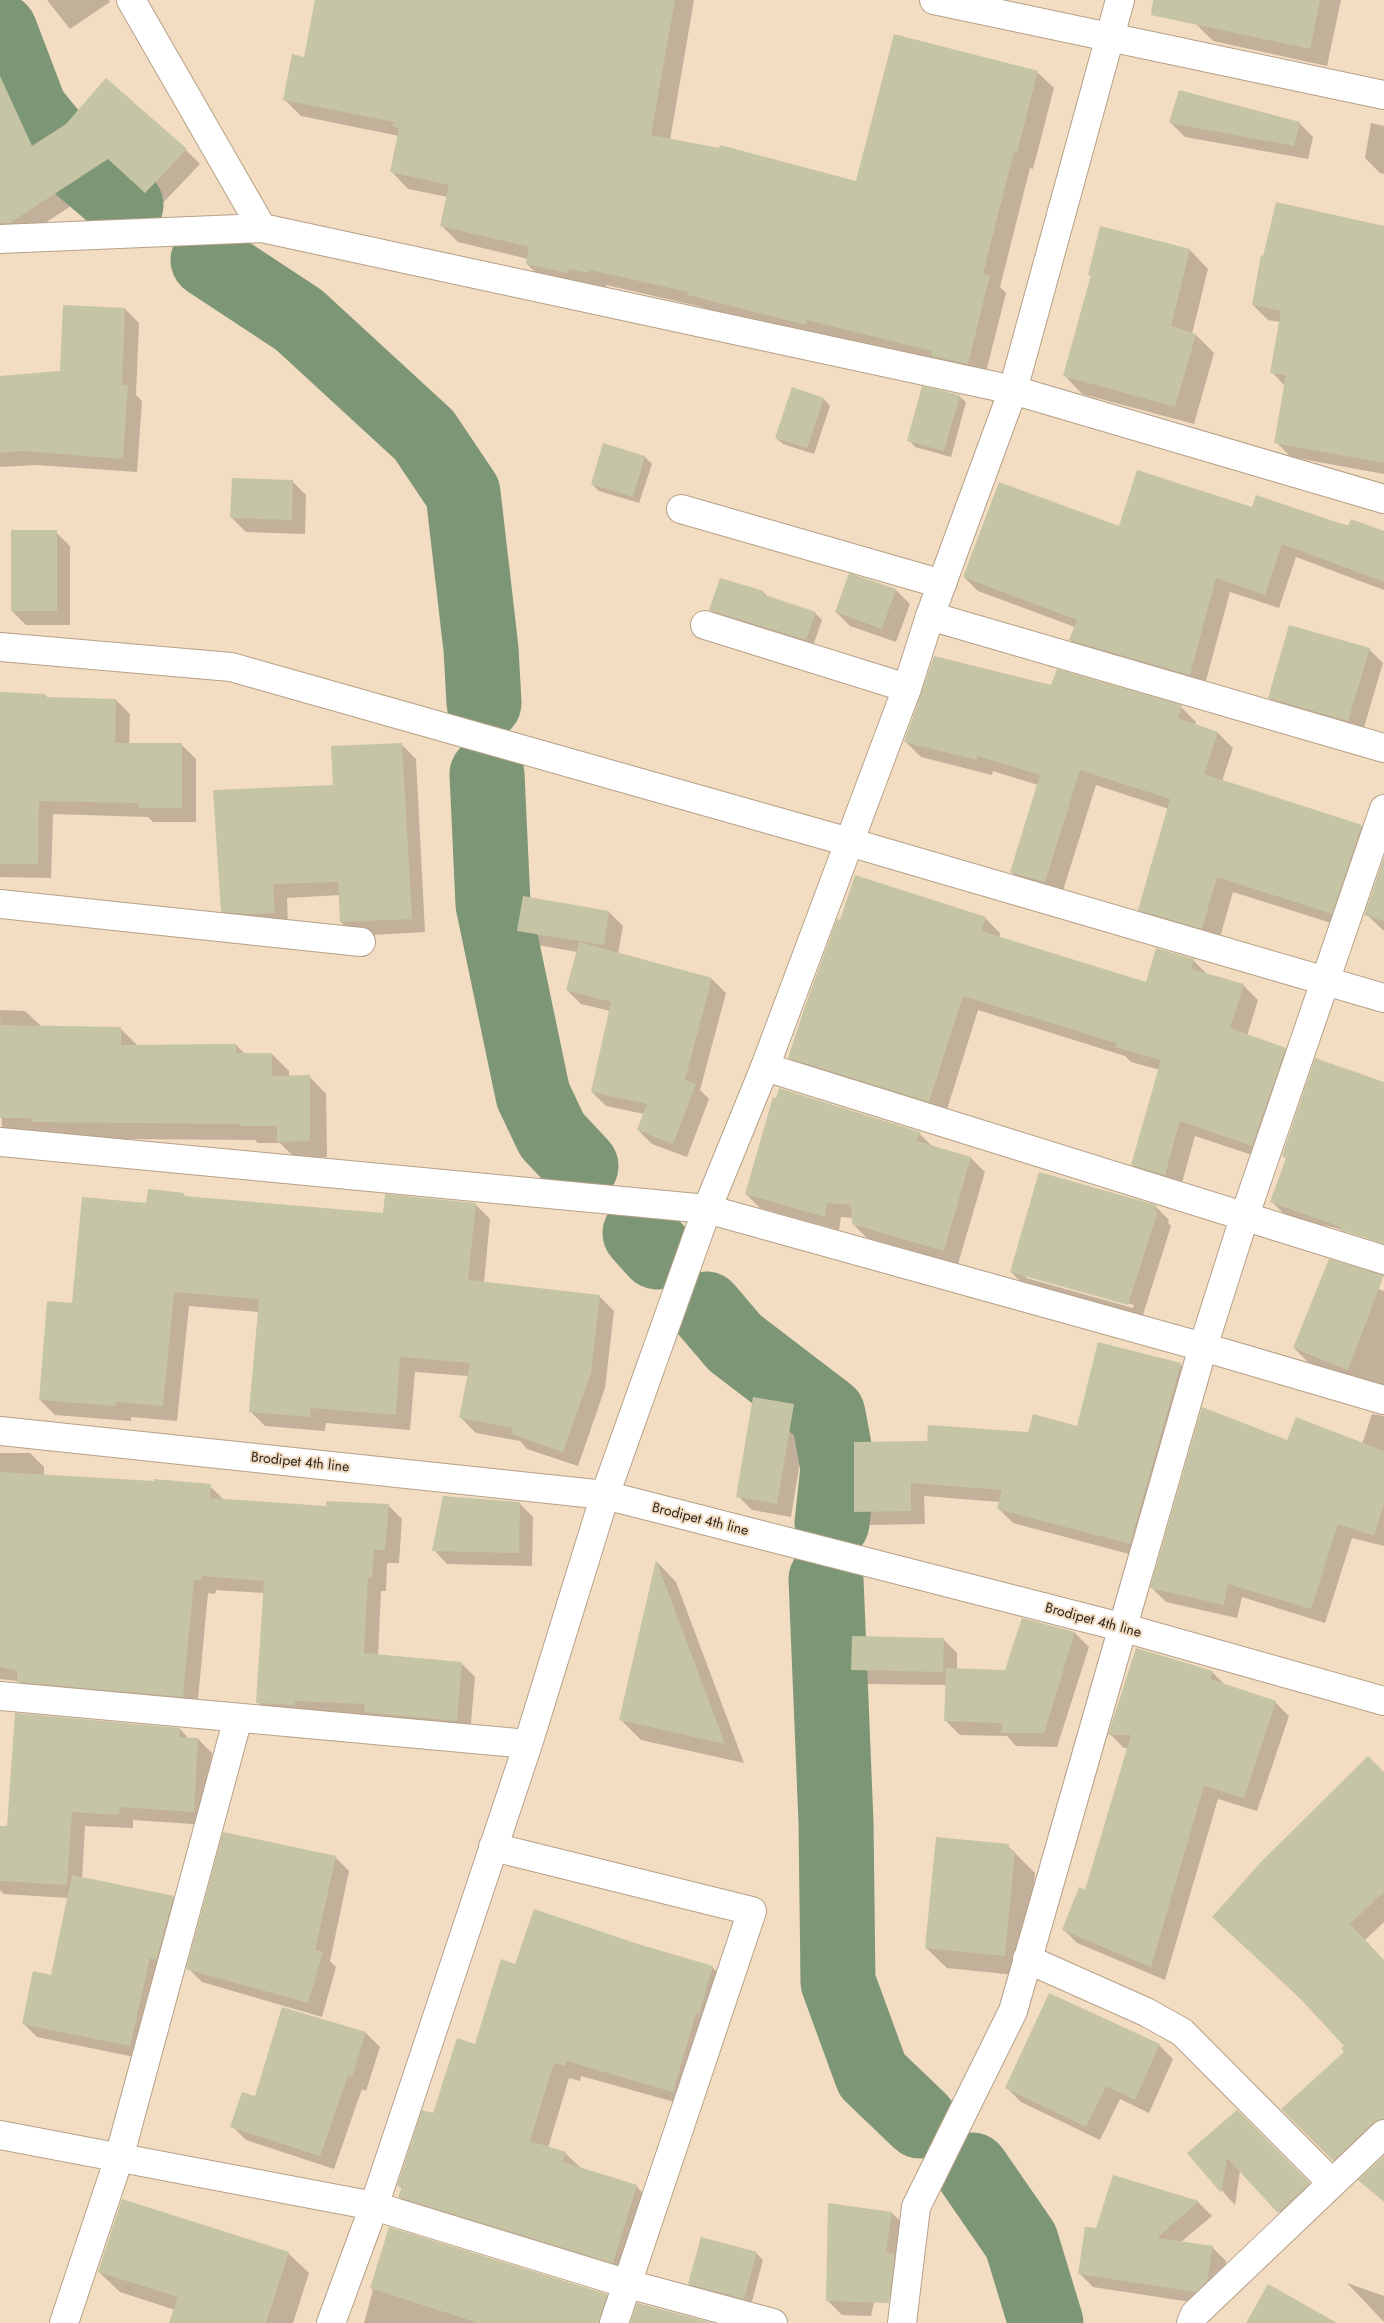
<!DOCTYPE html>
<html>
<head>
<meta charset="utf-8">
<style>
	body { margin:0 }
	canvas { display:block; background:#f2dcc2 }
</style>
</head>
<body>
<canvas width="1384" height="2323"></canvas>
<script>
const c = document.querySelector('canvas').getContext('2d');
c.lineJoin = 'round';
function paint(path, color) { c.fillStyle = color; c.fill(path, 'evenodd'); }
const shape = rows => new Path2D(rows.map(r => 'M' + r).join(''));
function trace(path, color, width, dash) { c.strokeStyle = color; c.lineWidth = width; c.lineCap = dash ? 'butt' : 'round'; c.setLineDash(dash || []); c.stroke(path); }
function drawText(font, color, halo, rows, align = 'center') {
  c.font = font + ' Jost,sans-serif'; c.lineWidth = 4; c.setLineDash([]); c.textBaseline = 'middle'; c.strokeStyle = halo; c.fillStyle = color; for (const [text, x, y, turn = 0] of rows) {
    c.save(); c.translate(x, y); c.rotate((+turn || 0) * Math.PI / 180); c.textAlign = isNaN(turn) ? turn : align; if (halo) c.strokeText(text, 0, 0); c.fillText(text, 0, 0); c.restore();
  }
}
const shadow = shape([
	[47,0,109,0,110,2,70,29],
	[316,0,694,0,670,140,856,183,1037,72,1054,88,1033,169,1030,168,1000,287,1006,293,984,380,706,311,702,307,606,285,605,289,544,281,527,264,528,259,458,242,441,225,448,197,408,189,392,172,399,136,301,116,284,99,305,58],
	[1200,0,1341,0,1327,66,1213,41,1195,23],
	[0,60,24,115,0,126],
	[1171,123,1299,123,1313,137,1308,159,1185,137],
	[1371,123,1384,126,1384,174,1380,173,1365,158],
	[186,150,200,164,160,206,123,172,25,236,0,226,0,168],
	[1384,227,1384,474,1291,457,1276,442,1285,386,1272,372,1280,322,1268,320,1253,305],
	[1190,250,1208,269,1192,334,1196,335,1214,353,1194,424,1082,394,1064,375,1092,277,1089,274],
	[125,309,139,323,136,395,142,401,137,472,36,465,0,467,0,377,61,372],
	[959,396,966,402,951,457,915,447,909,440],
	[824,399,830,406,814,454,783,444,776,438],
	[604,445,645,457,652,464,639,503,599,491,592,484],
	[292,481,306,495,305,534,246,532,232,518],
	[1253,508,1384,532,1384,590,1296,557,1279,608,1230,592,1204,688,1084,654,1070,640,1075,627,978,591,964,577,1119,528],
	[56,532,70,546,70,625,26,625,12,611],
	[849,575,896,590,910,604,896,642,850,626,836,612],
	[763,592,769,598,815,613,822,620,813,646,718,616,711,610],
	[1369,649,1383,663,1362,734,1283,712,1269,698],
	[1052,686,1181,707,1196,722,1195,726,1218,733,1233,748,1222,781,1361,826,1377,842,1347,928,1233,892,1218,944,1155,925,1139,910,1169,809,1096,785,1061,897,1027,887,1011,872,1038,785,993,771,992,775,921,757,906,742],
	[0,694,45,695,49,699,116,700,130,714,129,745,182,745,196,759,196,822,153,822,148,817,53,814,51,878,0,877],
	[402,745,416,759,425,932,355,936,341,922,340,895,287,898,288,926,236,925,222,911,335,786],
	[1384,861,1384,931,1366,914],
	[609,912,623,926,618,954,712,979,726,993,700,1090,709,1099,687,1157,652,1144,638,1130,644,1114,606,1106,592,1092,610,1011,581,1004,567,990,577,952,532,944,518,930],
	[985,918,1000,933,999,938,1147,984,1193,960,1208,975,1243,985,1258,1000,1247,1036,1285,1049,1300,1064,1267,1160,1195,1136,1180,1190,1147,1179,1132,1164,1160,1070,1131,1062,1125,1056,978,1010,945,1116,805,1073,790,1058],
	[0,1010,25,1011,42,1027,120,1028,137,1045,236,1045,245,1054,272,1054,289,1071,289,1077,309,1076,326,1094,327,1157,295,1158,280,1143,258,1143,255,1140,2,1138],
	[1384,1083,1384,1241,1324,1225,1323,1230,1287,1217,1272,1202,1287,1160,1283,1156],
	[919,1133,933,1147,971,1158,985,1172,958,1264,867,1238,853,1224,853,1218,841,1217,839,1230,760,1208,746,1194],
	[183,1194,186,1197,385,1214,475,1204,490,1219,484,1283,599,1296,614,1311,605,1388,578,1466,527,1449,520,1441,476,1433,461,1418,469,1376,415,1372,410,1430,326,1423,325,1431,265,1426,250,1411,259,1312,189,1306,177,1421,131,1417,131,1421,55,1415,40,1400,73,1304,148,1204],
	[1155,1206,1169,1220,1168,1223,1171,1226,1142,1318,1025,1286,1011,1272],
	[1026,1275,1134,1305,1133,1308,1026,1278],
	[1325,1271,1384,1291,1384,1391,1308,1362,1294,1348],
	[1180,1364,1194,1378,1144,1558,1013,1523,999,1509,1000,1502,924,1496,925,1524,870,1525,856,1511,928,1443,1078,1427],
	[793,1405,807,1419,791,1517,752,1510,738,1496],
	[1372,1414,1384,1416,1384,1546,1352,1538,1325,1623,1242,1597,1237,1618,1166,1602,1152,1588,1288,1441,1362,1444],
	[0,1453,30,1453,44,1467,44,1476,210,1486,224,1500,327,1507,388,1505,402,1519,399,1563,387,1563,386,1591,381,1591,378,1656,461,1663,475,1677,470,1734,272,1716,258,1702,264,1593,216,1590,215,1594,208,1593,197,1710,32,1695,18,1681,0,1679],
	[519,1503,533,1517,532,1566,447,1564,434,1550],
	[657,1562,676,1582,744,1763,641,1740,621,1720],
	[1022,1619,1075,1633,1089,1647,1057,1747,1016,1746,1007,1736,960,1735,946,1721,947,1685,866,1684,852,1670,943,1639,957,1653,957,1670,1006,1671],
	[1212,1672,1226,1686,1275,1702,1289,1716,1257,1811,1218,1799,1165,1980,1077,1943,1063,1929,1086,1892,1128,1748,1124,1748,1110,1734],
	[180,1729,189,1739,198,1739,212,1753,207,1825,133,1820,133,1828,85,1826,82,1879,173,1897,187,1911,144,2059,37,2037,23,2023,52,1976,68,1898,4,1894,0,1890,0,1827,9,1827],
	[1384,1774,1384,1922,1365,1940,1384,1961,1384,2143,1349,2176,1283,2109,1345,2052,1346,2046,1304,2002,1213,1917],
	[1008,1846,1035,1873,1025,1976,947,1968,926,1948],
	[335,1857,349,1871,330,1961,336,1967,322,2017,202,1982,188,1968],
	[637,1945,712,1967,728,1983,689,2106,581,2076,580,2081,569,2078,548,2148,565,2153,581,2168,636,2186,651,2201,628,2277,415,2212,400,2197,402,2189,399,2185,434,2115,475,2045,516,1965],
	[282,2008,366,2033,380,2047,366,2091,362,2089,334,2169,246,2140,232,2126,256,2098],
	[1159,2045,1173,2059,1149,2113,1120,2099,1100,2140,1021,2102,1007,2088],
	[1237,2112,1323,2198,1293,2226,1240,2171,1235,2205,1189,2154],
	[1114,2176,1198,2202,1212,2216,1181,2242,1212,2247,1226,2261,1221,2295,1210,2305,1093,2287,1079,2273,1097,2230],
	[829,2204,892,2213,906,2227,896,2296,876,2293,871,2316,842,2315,828,2301],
	[288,2253,309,2273,293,2323,170,2323,175,2310,120,2292,99,2272],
	[756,2253,763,2260,751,2305,696,2290,690,2284],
	[1347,2283,1384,2296,1384,2322],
	[371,2288,607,2295,623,2312,620,2323,364,2323,373,2290]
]);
const river = shape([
	[0,31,30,110,64,152,126,205],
	[208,260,299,320,424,435,463,493,481,649,484,703],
	[487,774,493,904,533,1095,552,1135,581,1166],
	[640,1233,657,1252],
	[706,1309,735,1343,828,1414,838,1468,832,1523],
	[826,1579,836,1822,838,1982,872,2075,920,2121],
	[972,2170,1021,2241,1046,2323]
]);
const building = shape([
	[315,0,675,0,651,135,719,148,720,145,856,181,894,34,1038,71,1017,153,1014,152,983,274,990,275,968,364,931,356,932,351,807,320,806,325,688,295,688,292,590,270,589,273,568,269,567,273,526,264,529,247,440,226,449,185,390,172,399,128,392,126,394,122,283,100,292,54,304,57],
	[1153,0,1320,0,1310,49,1151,15],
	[0,76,32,146,66,124,106,78,187,149,145,193,108,159,10,223,0,223],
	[1179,90,1300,122,1294,146,1169,123],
	[1276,202,1384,226,1384,463,1274,443,1286,375,1270,373,1281,311,1252,305,1261,255,1263,256],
	[1100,226,1190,249,1171,326,1196,334,1175,407,1063,376,1091,275,1088,275],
	[63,305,125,308,122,385,128,385,123,459,22,451,0,453,0,376,60,371],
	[922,386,960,395,944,451,907,441],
	[792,387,824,398,807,448,775,438],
	[603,443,645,456,633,497,591,484],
	[1137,470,1252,507,1256,495,1348,526,1351,519,1384,531,1384,582,1282,544,1265,595,1216,578,1190,675,1069,640,1077,620,963,577,999,482,1119,526],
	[232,478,293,480,292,520,230,518],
	[11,530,57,530,57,611,11,611],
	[849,573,896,589,882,629,835,612],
	[720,578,764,591,762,594,816,612,806,640,709,610],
	[1289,625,1370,648,1348,721,1268,698],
	[934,656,1051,685,1057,669,1182,705,1178,718,1218,732,1204,774,1362,825,1332,914,1217,877,1202,929,1138,910,1170,799,1080,770,1045,882,1010,872,1040,775,977,756,977,760,904,742],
	[0,692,45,694,45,697,116,699,115,743,182,743,182,808,138,808,138,803,39,801,38,864,0,864],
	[402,743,412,919,340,922,338,882,273,884,275,913,248,914,221,912,213,790,333,785,331,746],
	[1384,857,1384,921,1364,915],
	[855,875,986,917,981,931,1146,982,1156,948,1194,959,1191,969,1244,984,1230,1028,1286,1048,1252,1146,1180,1121,1165,1175,1131,1165,1161,1060,1115,1047,1116,1043,963,996,929,1102,788,1058,804,1009,837,919,840,920],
	[523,896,609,911,604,945,517,931],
	[579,942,712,978,685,1080,696,1084,673,1144,637,1130,647,1104,591,1092,611,1002,566,990],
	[0,1025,121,1027,121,1045,236,1044,236,1053,272,1053,272,1076,310,1075,310,1141,277,1142,277,1126,240,1126,240,1124,31,1122,31,1118,0,1118],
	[1315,1058,1384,1082,1384,1244,1340,1230,1341,1227,1270,1202,1286,1158,1282,1156],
	[779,1088,920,1132,917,1141,971,1157,944,1251,852,1224,851,1205,827,1203,825,1217,745,1194,773,1097,776,1098],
	[1039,1172,1156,1205,1154,1210,1158,1211,1128,1305,1010,1272],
	[148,1189,184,1193,184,1196,383,1213,385,1194,476,1203,468,1280,600,1295,591,1373,563,1452,511,1434,513,1428,459,1418,470,1363,400,1357,396,1415,311,1408,310,1417,249,1412,259,1299,174,1292,163,1406,116,1402,116,1406,39,1400,47,1301,72,1303,82,1197,146,1203],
	[1329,1259,1384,1275,1348,1370,1293,1348],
	[1098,1342,1181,1363,1130,1544,997,1509,1002,1490,911,1483,911,1511,854,1512,854,1442,927,1441,928,1425,1028,1432,1033,1414,1077,1426],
	[753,1397,794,1404,777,1504,736,1497],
	[1202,1407,1287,1440,1296,1417,1384,1451,1384,1504,1374,1536,1338,1524,1311,1609,1228,1584,1224,1605,1150,1588],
	[0,1472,154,1481,154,1479,211,1484,210,1498,326,1506,326,1501,389,1504,385,1550,374,1550,372,1578,368,1577,364,1653,462,1662,457,1721,364,1712,365,1704,295,1701,295,1705,256,1703,264,1581,202,1576,202,1580,194,1580,183,1697,17,1682,17,1671,0,1667],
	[443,1496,520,1502,519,1553,432,1551],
	[656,1560,725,1744,619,1720],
	[1022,1618,1075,1632,1044,1733,1001,1733,1002,1723,944,1721,946,1668,1005,1670],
	[852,1636,944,1638,943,1672,851,1670],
	[1136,1648,1213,1671,1210,1679,1276,1701,1244,1798,1204,1786,1151,1967,1062,1930,1079,1887,1085,1890,1131,1735,1108,1735],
	[15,1713,180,1728,179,1737,198,1738,194,1812,120,1807,119,1815,72,1812,67,1885,0,1881,0,1826,7,1826],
	[1368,1756,1384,1772,1384,1892,1350,1924,1384,1960,1384,2119,1373,2123,1333,2161,1281,2109,1344,2052,1341,2048,1344,2046,1296,1994,1212,1917,1261,1862],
	[223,1832,336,1856,315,1950,323,1952,308,2003,186,1969],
	[936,1837,1009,1844,1008,1849,1015,1851,1005,1956,925,1948],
	[72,1875,174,1896,156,1960,150,1958,130,2046,22,2024,33,1971,51,1975],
	[534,1909,638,1944,713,1966,699,2014,696,2013,673,2092,566,2061,565,2066,554,2063,530,2141,566,2152,563,2162,637,2185,613,2263,398,2197,402,2187,397,2186,422,2110,433,2113,457,2038,475,2044,501,1959,515,1964],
	[1049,1993,1160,2044,1135,2100,1106,2086,1086,2127,1005,2088],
	[282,2007,366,2032,352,2077,348,2076,320,2156,230,2127,242,2092,255,2096],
	[1237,2110,1310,2183,1278,2213,1227,2158,1221,2193,1187,2153],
	[1384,2156,1384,2202,1358,2180],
	[1113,2175,1199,2201,1157,2238,1213,2246,1207,2281,1196,2292,1078,2274,1085,2227,1096,2228],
	[122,2199,289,2252,266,2323,169,2323,178,2297,98,2272],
	[828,2203,892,2212,886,2253,895,2254,889,2303,826,2301],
	[389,2227,607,2294,599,2323,478,2323,370,2288],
	[701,2237,757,2252,744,2299,688,2284],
	[1268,2284,1337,2323,1246,2323],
	[637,2303,713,2323,630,2323]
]);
const minor = shape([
	[131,0,262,228],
	[934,0,1384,95],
	[0,239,262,228,1013,390,1384,499],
	[681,509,942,584],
	[930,616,1384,748],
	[705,625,907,688],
	[0,647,231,667,849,842,1384,998],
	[0,904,361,942],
	[765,1067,1384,1260],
	[0,1142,707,1209,1203,1347,1384,1400],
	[0,1696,528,1744],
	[493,1847,752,1911,614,2323],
	[1027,1959,1146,2012,1182,2032,1332,2183],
	[0,2135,374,2206,628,2284,773,2323],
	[64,2323,119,2158,238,1718],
	[331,2323,374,2206,528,1744,605,1495],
	[902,2323,916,2207,1013,2011,1203,1347,1244,1218,1384,809],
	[1191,2323,1195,2314,1384,2134]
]);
const tertiary = shape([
	[0,1431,605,1495,1121,1627,1384,1701],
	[605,1495,707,1209,765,1067,907,688,930,616,1013,390,1120,0]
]);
const streetNames = [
	["Brodipet 4th line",300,1463,6],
	["Brodipet 4th line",700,1520,14],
	["Brodipet 4th line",1093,1621,15]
];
paint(shadow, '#0003');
trace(river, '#7d9776', 75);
paint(building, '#c5c4a5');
trace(minor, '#b6a188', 30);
trace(tertiary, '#b6a188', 30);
trace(minor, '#fff', 28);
trace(tertiary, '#fff', 28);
drawText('14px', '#2f261c', '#f2dcc2', streetNames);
</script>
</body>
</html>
